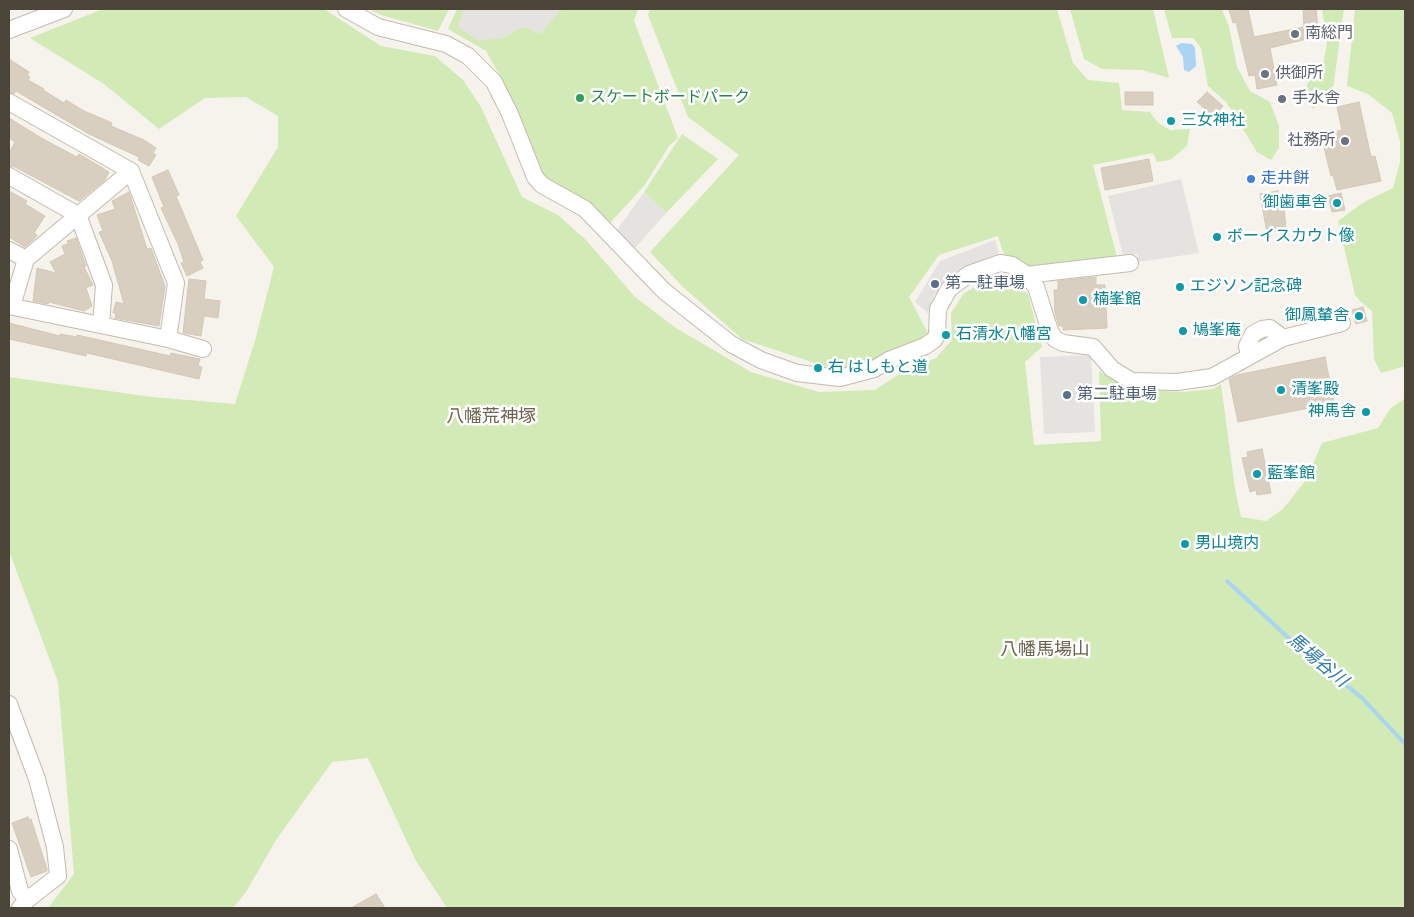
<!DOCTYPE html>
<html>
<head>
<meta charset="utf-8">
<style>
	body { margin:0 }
	#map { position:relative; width:1414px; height:917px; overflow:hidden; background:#f6f3ec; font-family:"Roboto Condensed",sans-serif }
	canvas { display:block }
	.frame { position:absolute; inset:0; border:10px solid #4b4439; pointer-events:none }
</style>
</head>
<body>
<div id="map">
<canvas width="1414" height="917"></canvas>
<div class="frame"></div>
</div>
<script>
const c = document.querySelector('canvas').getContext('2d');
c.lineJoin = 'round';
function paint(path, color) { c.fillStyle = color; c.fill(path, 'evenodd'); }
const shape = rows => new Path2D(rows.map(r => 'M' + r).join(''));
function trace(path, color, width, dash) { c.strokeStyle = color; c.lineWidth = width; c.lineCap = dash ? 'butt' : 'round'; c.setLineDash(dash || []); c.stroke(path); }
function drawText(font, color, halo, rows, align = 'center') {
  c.font = font + ' "Roboto Condensed","Noto Sans JP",sans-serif'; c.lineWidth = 5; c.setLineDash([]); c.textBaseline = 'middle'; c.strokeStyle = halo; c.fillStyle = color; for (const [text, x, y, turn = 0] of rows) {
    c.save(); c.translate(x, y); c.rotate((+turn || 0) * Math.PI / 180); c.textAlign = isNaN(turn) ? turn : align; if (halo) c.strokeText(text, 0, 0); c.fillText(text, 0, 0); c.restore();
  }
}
const green = shape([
	[103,9,324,9,381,46,435,56,463,80,481,107,522,197,558,215,587,241,635,297,676,328,751,372,819,392,875,390,902,372,936,358,952,340,951,313,964,293,999,275,1028,294,1042,347,1025,362,1034,445,1101,441,1099,371,1130,389,1183,392,1213,389,1221,384,1235,489,1241,517,1266,521,1283,509,1306,480,1322,443,1378,428,1390,409,1405,398,1405,908,447,908,416,861,368,758,332,762,276,840,246,892,233,908,48,908,74,874,58,682,9,551,9,377,152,397,235,404,256,337,274,267,236,216,278,147,278,116,246,97,205,98,159,129,104,84,30,38],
	[369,9,449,9,438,31,381,15],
	[457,9,638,9,634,21,678,138,669,146,644,186,608,225,540,173,499,74,486,51,448,29],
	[650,9,1057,9,1073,63,1088,80,1119,83,1122,110,1150,112,1157,122,1170,130,1190,129,1187,146,1170,160,1157,162,1153,153,1093,165,1117,257,1028,269,1005,258,998,236,939,255,909,297,929,335,922,341,885,352,872,363,839,371,742,339,683,287,650,252,739,155,688,117,648,15],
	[1070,9,1153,9,1169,78,1142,70,1102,69,1084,59],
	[1164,9,1222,9,1229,27,1237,67,1250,91,1270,102,1279,126,1279,148,1271,160,1257,152,1227,103,1208,86,1201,48,1193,38,1172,38],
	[1322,9,1344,9,1332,96,1312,109,1307,86,1309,77,1323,66,1327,42],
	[1355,9,1405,9,1405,366,1381,373,1374,359,1372,311,1360,301,1355,295,1338,221,1364,202,1393,188,1400,162,1400,141,1392,113,1368,94,1347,86],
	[682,134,718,159,666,213,644,192]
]);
const parking = shape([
	[464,9,562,9,540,34,524,27,503,38,479,41,458,27],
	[1181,179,1199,253,1138,262,1137,254,1123,255,1108,196],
	[644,192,666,213,635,248,617,230],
	[995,240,999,253,953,273,934,295,928,313,915,302,940,261],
	[1091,355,1095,432,1044,434,1040,357]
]);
const water = shape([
	[1181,43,1192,44,1195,48,1196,66,1189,72,1184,70,1183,57,1176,46]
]);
const stream = shape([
	[1227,581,1306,654,1361,697,1405,744]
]);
const building = shape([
	[1229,9,1248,9,1254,37,1304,27,1303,9,1316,9,1319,36,1270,48,1277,85,1257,89,1255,75,1249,76,1236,22,1233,23,1229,9],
	[9,59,29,72,27,75,30,77,28,80,44,89,43,90,64,103,66,100,84,111,103,119,112,123,111,126,144,140,156,148,153,153,156,155,149,166,138,160,139,157,89,134,16,91,14,94,9,92,9,59],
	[1125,92,1153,92,1153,105,1125,105,1125,92],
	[1207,92,1223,106,1214,117,1197,102,1207,92],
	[1359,102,1371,157,1375,156,1381,181,1337,190,1333,175,1331,176,1321,135,1342,130,1337,107,1359,102],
	[9,118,43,139,77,157,79,154,109,172,105,180,79,201,15,167,9,166,9,153,15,142,9,138,9,118],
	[1149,159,1153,181,1105,190,1101,168,1149,159],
	[168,170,179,195,176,196,203,260,200,262,203,268,187,276,181,263,184,262,178,244,161,208,164,207,152,177,168,170],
	[9,191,27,201,25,204,45,216,34,233,37,235,35,238,25,247,9,237,9,191],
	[1278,191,1279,197,1283,196,1286,229,1267,233,1260,194,1278,191],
	[129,192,147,249,151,248,165,286,159,326,115,318,116,313,113,313,116,302,124,304,112,261,99,232,103,231,97,215,115,209,112,201,129,192],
	[1341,193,1345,210,1332,212,1328,196,1341,193],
	[76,238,86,266,84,267,93,285,86,288,92,306,84,311,49,302,48,304,33,301,37,268,56,273,50,262,65,254,62,246,68,244,67,241,76,238],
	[1096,277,1096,285,1105,285,1105,294,1111,294,1112,306,1106,306,1107,328,1063,330,1063,326,1059,326,1055,313,1054,290,1058,290,1058,281,1096,277],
	[189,279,206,281,204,299,220,301,218,318,204,316,201,336,183,333,189,279],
	[1363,307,1367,321,1356,324,1352,310,1363,307],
	[9,323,60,336,60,334,77,337,77,335,170,356,171,353,200,359,198,366,202,367,199,379,87,353,86,356,9,339,9,323],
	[1325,357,1334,403,1238,422,1229,379,1237,375,1325,357],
	[1262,449,1271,493,1257,495,1256,490,1250,492,1242,458,1248,457,1247,452,1262,449],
	[28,817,29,820,31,819,47,869,47,871,31,877,12,823,28,817],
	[376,894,385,908,351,908,376,894]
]);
const minor = shape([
	[346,9,378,27,446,44,468,56,494,82,510,114,535,177,542,185,585,209,664,291,731,344,761,360,797,373,840,378,874,369,889,360,925,346,934,340,937,335,938,309,949,289,969,274,1000,263,1012,265,1024,273,1036,287,1050,331,1055,339,1063,343,1093,347,1112,369,1132,381,1177,382,1212,377,1283,338,1342,323],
	[9,30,64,9],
	[9,102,131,171,176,283,168,339],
	[9,176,78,215,104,285,101,325],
	[9,250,26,259,12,306],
	[26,259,131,171],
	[1026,275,1130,263],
	[9,306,168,339,203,349],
	[1249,356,1247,346,1253,334,1262,329,1270,328,1283,338],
	[9,704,37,779,55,847,58,876,27,900,20,908],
	[9,849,20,891,27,900]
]);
const markers = [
	[1295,34,5,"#6b7280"],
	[1265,74,5,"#6b7280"],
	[580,98,5,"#2e9e5b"],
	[1282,99,5,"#6b7280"],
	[1171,121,5,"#0f9aa8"],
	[1345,141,5,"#6b7280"],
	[1251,179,5,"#3f7fe0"],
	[1337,203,5,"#0f9aa8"],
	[1217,237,5,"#0f9aa8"],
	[935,284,5,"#5c6f8a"],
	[1180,287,5,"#0f9aa8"],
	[1083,300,5,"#0f9aa8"],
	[1359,316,5,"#0f9aa8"],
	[1183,331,5,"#0f9aa8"],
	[946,335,5,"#0f9aa8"],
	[818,368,5,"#0f9aa8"],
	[1281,390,5,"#0f9aa8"],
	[1067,395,5,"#5c6f8a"],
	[1366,412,5,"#0f9aa8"],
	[1257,474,5,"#0f9aa8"],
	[1185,544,5,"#0f9aa8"]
];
const worshipNames = [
	["南総門",1305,34],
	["供御所",1275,74],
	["手水舎",1292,99],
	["社務所",1335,141,"right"]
];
const leisureNames = [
	["スケートボードパーク",590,98]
];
const cultureNames = [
	["三女神社",1181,121],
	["御歯車舎",1327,203,"right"],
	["ボーイスカウト像",1227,237],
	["エジソン記念碑",1190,287],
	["楠峯館",1093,300],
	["御鳳輦舎",1349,316,"right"],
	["鳩峯庵",1193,331],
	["石清水八幡宮",956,335],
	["右 はしもと道",828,368],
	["清峯殿",1291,390],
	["神馬舎",1356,412,"right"],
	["藍峯館",1267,474],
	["男山境内",1195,544]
];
const shopNames = [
	["走井餅",1261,179]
];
const serviceNames = [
	["第一駐車場",945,284],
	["第二駐車場",1077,395]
];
const neighbourhoodNames = [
	["八幡荒神塚",491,417],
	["八幡馬場山",1045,650]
];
const waterNames = [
	["馬場谷川",1317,661,40]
];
paint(green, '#d2eab5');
paint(parking, '#e5e3e0');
paint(water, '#a9d4f2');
trace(stream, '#a9d4f2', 4);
paint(building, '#d8cfc1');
trace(building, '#d3c7b4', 1);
trace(minor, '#c2bbae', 18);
trace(minor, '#fff', 16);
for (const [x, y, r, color] of markers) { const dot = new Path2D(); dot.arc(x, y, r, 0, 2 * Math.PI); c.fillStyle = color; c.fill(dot); trace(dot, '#fff', 2); }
drawText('16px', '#5b616d', '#fff', worshipNames, 'left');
drawText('16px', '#27864d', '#fff', leisureNames, 'left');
drawText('16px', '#0d838f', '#fff', cultureNames, 'left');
drawText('16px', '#366cbe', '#fff', shopNames, 'left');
drawText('16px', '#4e5e75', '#fff', serviceNames, 'left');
drawText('18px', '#6e6250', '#fff', neighbourhoodNames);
drawText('italic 18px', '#2e7ab2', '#fff', waterNames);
</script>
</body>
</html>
